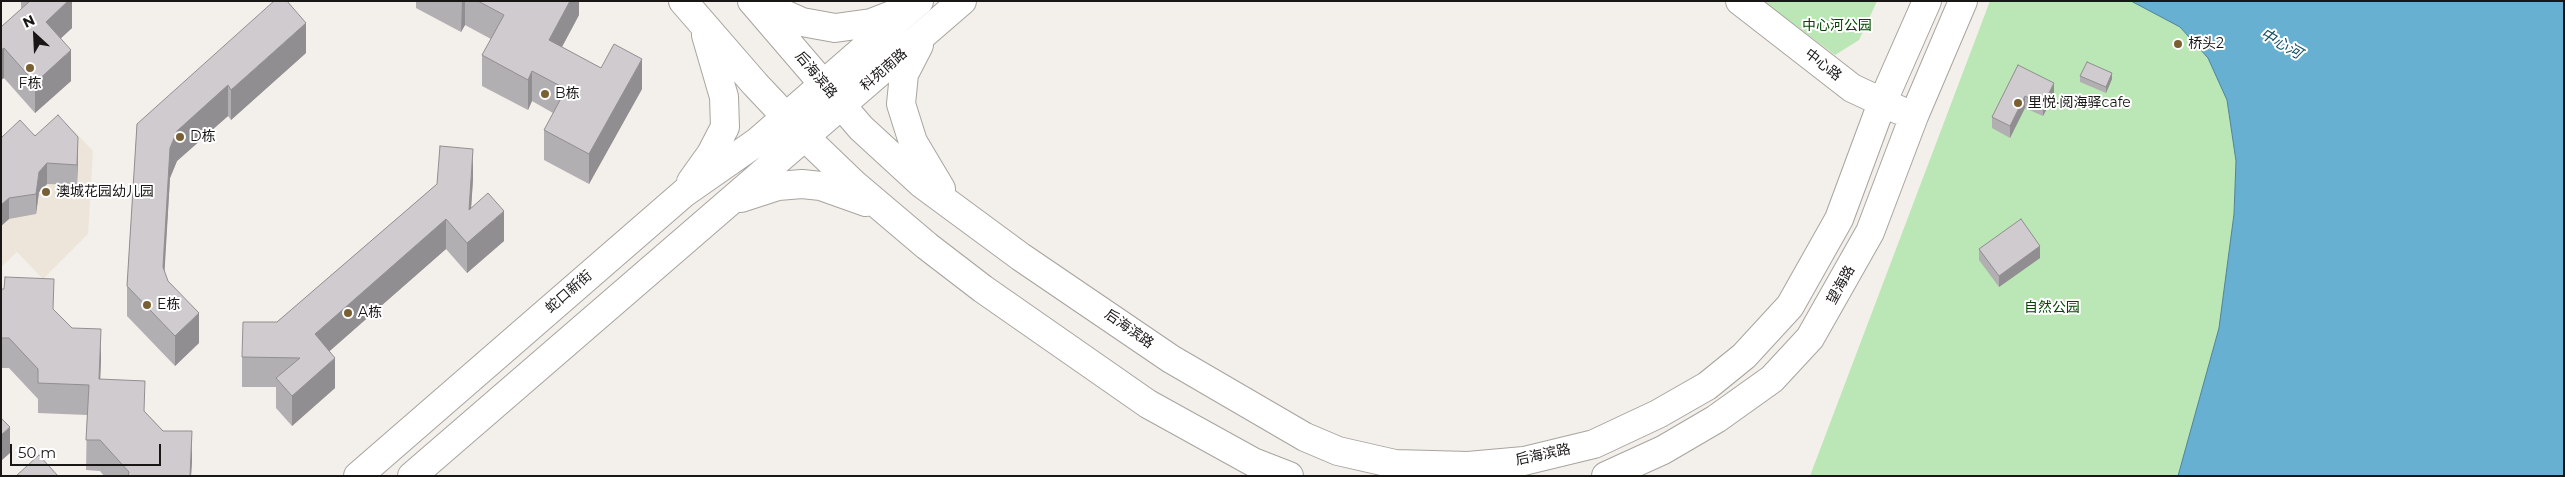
<!DOCTYPE html>
<html>
<head>
<meta charset="utf-8">
<style>
	body { margin:0 }
	#map { position:relative; width:2565px; height:477px; overflow:hidden; background:#f3efea; font-family:Montserrat,sans-serif }
	canvas { display:block }
	.frame { position:absolute; inset:0; border:2px solid #181715; pointer-events:none }
	.north { position:absolute; left:10px; top:10px; width:50px; height:50px; -webkit-text-stroke:4px #fff; paint-order:stroke; rotate:335deg; font-size:14px; font-weight:700; line-height:20px; text-align:center; color:#181715 }
	.north::after { content:''; display:block; margin:auto; width:18px; height:22px; background:#181715; clip-path:polygon(50% 0,100% 100%,50% 72%,0 100%) }
	.scale { position:absolute; left:10px; top:444px; width:151px; height:22px; box-sizing:border-box; border:2px solid #181715; border-top:0; padding-left:6px; font-size:15px; line-height:18px; white-space:nowrap; color:#181715; -webkit-text-stroke:4px #fff; paint-order:stroke }
</style>
</head>
<body>
<div id="map">
<canvas width="2565" height="477"></canvas>
<div class="frame"></div>
<div class="north">N</div>
<div class="scale">50 m</div>
</div>
<script>
const c = document.querySelector('canvas').getContext('2d');
c.lineJoin = 'round';
function paint(path, color) { c.fillStyle = color; c.fill(path, 'evenodd'); }
const shape = rows => new Path2D(rows.map(r => 'M' + r).join(''));
function trace(path, color, width, dash) { c.strokeStyle = color; c.lineWidth = width; c.lineCap = dash ? 'butt' : 'round'; c.setLineDash(dash || []); c.stroke(path); }
function drawText(font, color, halo, rows, align = 'center') {
  c.font = font + ' Montserrat,"Noto Sans SC",sans-serif'; c.lineWidth = 4; c.setLineDash([]); c.textBaseline = 'middle'; c.strokeStyle = halo; c.fillStyle = color; for (const [text, x, y, turn = 0] of rows) {
    c.save(); c.translate(x, y); c.rotate((+turn || 0) * Math.PI / 180); c.textAlign = isNaN(turn) ? turn : align; if (halo) c.strokeText(text, 0, 0); c.fillText(text, 0, 0); c.restore();
  }
}
const built = shape([
	[73,130,93,151,88,234,43,279,17,252,1,267,1,138]
]);
const green = shape([
	[1763,1,1877,1,1859,40,1835,55],
	[1990,1,2131,1,2180,27,2208,58,2217,75,2227,100,2236,161,2234,214,2219,328,2178,476,1810,476]
]);
const water = shape([
	[2131,1,2564,1,2564,476,2178,476,2219,328,2234,214,2236,161,2227,100,2208,58,2180,27,2131,1]
]);
const major = shape([
	[683,1,755,84,805,137,855,185,927,246,983,289,1148,404,1253,462,1289,476],
	[752,1,861,128,922,184,1021,257,1171,359,1305,437,1338,451,1395,464,1468,466,1524,461,1594,444,1658,414,1707,386,1744,356,1790,306,1839,219,1882,103,1927,1],
	[1740,1,1852,88,1899,110],
	[757,2,802,22,835,28,871,23,897,13],
	[919,45,904,74,901,104,913,142,941,189],
	[691,182,711,154,725,127,724,97,706,35],
	[741,198,778,186,802,184,821,186,866,202],
	[358,476,684,193,757,142,919,1],
	[412,476,962,1],
	[1606,476,1663,450,1716,419,1772,379,1810,338,1870,232,1914,116,1963,1]
]);
const wall = shape([
	[21,1,72,1,72,28,61,38,71,81,35,113,4,78,1,80,1,27,21,9],
	[416,1,579,1,579,15,562,47,601,68,642,89,589,184,544,160,544,130,553,113,532,101,528,110,482,86,482,55,491,39,465,25,461,32,416,8],
	[306,53,231,120,228,116,177,161,170,178,164,271,168,281,199,343,175,366,127,316,127,286,137,124],
	[2018,65,2054,95,2043,116,2025,108,2010,138,1992,128,1992,117],
	[2080,76,2112,79,2106,93,2080,82],
	[1,138,78,157,77,185,47,184,39,192,36,214,9,219,1,226],
	[473,179,471,208,504,241,467,273,446,249,329,351,335,388,292,426,276,408,276,387,242,387,242,357,277,322,437,184],
	[1979,249,2040,258,1999,287,1979,260],
	[1,289,54,310,101,359,100,380,145,412,192,461,191,476,104,476,100,471,86,470,87,415,38,413,38,399,9,368,1,368]
]);
const shadedWall = shape([
	[68,1,72,1,72,28,46,52,46,22],
	[462,1,465,1,465,25,461,32],
	[570,1,579,1,579,15,549,71,549,40],
	[306,23,306,53,231,120,231,90],
	[4,48,4,78,1,80,1,50],
	[71,50,71,81,35,113,35,83],
	[642,59,642,89,589,184,589,154],
	[532,71,532,101,528,110,528,80],
	[2112,73,2112,79,2106,93,2106,87],
	[2054,83,2054,95,2043,116,2043,105],
	[228,85,228,116,177,161,170,178,163,298,163,267,170,148,177,131],
	[2025,96,2025,108,2010,138,2010,126],
	[78,137,78,157,77,185,77,165],
	[473,149,473,179,469,240,469,210],
	[47,163,47,184,39,192,36,214,36,194,39,172],
	[9,198,9,219,1,226,1,205],
	[504,211,504,241,467,273,467,243],
	[446,219,446,249,315,364,315,334],
	[2040,246,2040,258,1999,287,1999,276],
	[199,313,199,343,175,366,175,336],
	[101,329,101,359,99,410,99,379],
	[335,358,335,388,292,426,292,396],
	[10,427,10,453,1,461,1,435],
	[192,431,192,461,191,476,190,476]
]);
const building = shape([
	[30,1,68,1,46,22,71,50,35,83,4,48,1,50,1,27,30,1],
	[274,1,287,1,306,23,231,90,228,85,177,131,170,148,163,267,168,281,199,313,175,336,127,286,137,124,274,1],
	[478,1,570,1,549,40,601,68,614,44,642,59,589,154,544,130,566,89,532,71,528,80,482,55,504,15,478,1],
	[2087,62,2112,73,2106,87,2080,76,2087,62],
	[2018,65,2054,83,2043,105,2025,96,2010,126,1992,117,2018,65],
	[58,115,78,137,77,165,47,163,39,172,36,194,9,198,1,205,1,138,20,120,35,136,58,115],
	[440,146,473,149,469,210,488,193,504,211,467,243,446,219,315,334,335,358,292,396,276,378,300,358,242,357,243,322,277,322,437,184,440,146],
	[2021,219,2040,246,1999,276,1979,249,2021,219],
	[5,277,54,279,53,309,72,328,101,329,99,379,145,381,144,411,163,431,192,431,190,476,128,476,129,472,100,440,86,440,89,385,38,383,38,369,9,338,1,338,1,289,4,289,5,277],
	[1,418,10,427,1,435,1,418],
	[39,455,58,476,16,476,39,455]
]);
const markers = [
	[2178,44,5,"#795f31"],
	[30,68,5,"#795f31"],
	[545,94,5,"#795f31"],
	[2018,103,5,"#795f31"],
	[180,137,5,"#795f31"],
	[46,192,5,"#795f31"],
	[147,305,5,"#795f31"],
	[348,313,5,"#795f31"]
];
const parkNames = [
	["中心河公园",1837,26],
	["自然公园",2052,308]
];
const poiNames = [
	["桥头2",2188,44],
	["F栋",30,84,"center"],
	["B栋",555,94],
	["里悦·阅海驿cafe",2028,103],
	["D栋",190,137],
	["澳城花园幼儿园",56,192],
	["E栋",157,305],
	["A栋",358,313]
];
const streetNames = [
	["中心路",1823,65,38],
	["科苑南路",884,70,-41],
	["后海滨路",816,75,50],
	["望海路",1841,285,-61],
	["蛇口新街",569,292,-41],
	["后海滨路",1129,329,35],
	["后海滨路",1543,455,-12]
];
const waterNames = [
	["中心河",2281,44,30]
];
paint(built, '#ede5d9');
paint(green, '#bbe6b5');
paint(water, '#68b0d1');
trace(water, '#508299', 1);
trace(major, '#a8a4a0', 30);
trace(major, '#fff', 28);
paint(wall, '#b2afb2');
paint(shadedWall, '#918e91');
paint(building, '#cfcbcf');
trace(building, '#918e91', 1);
for (const [x, y, r, color] of markers) { const dot = new Path2D(); dot.arc(x, y, r, 0, 2 * Math.PI); c.fillStyle = color; c.fill(dot); trace(dot, '#fff', 2); }
drawText('14px', '#024600', '#fff', parkNames);
drawText('14px', '#181715', '#fff', poiNames, 'left');
drawText('14px', '#181715', '#fff', streetNames);
drawText('italic 15px', '#155067', '#fff', waterNames);
</script>
</body>
</html>
